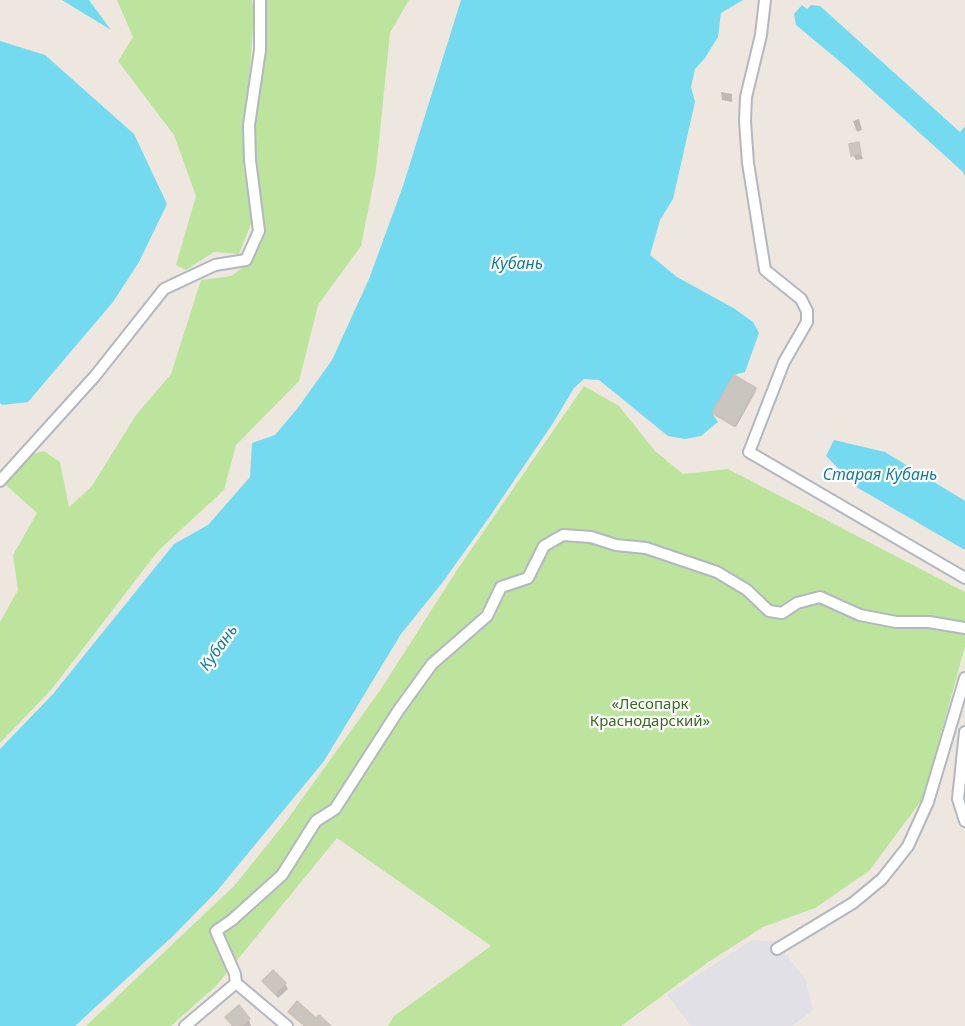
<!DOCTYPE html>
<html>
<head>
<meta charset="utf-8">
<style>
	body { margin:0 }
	canvas { display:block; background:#eee7e0 }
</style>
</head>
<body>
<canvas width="965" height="1026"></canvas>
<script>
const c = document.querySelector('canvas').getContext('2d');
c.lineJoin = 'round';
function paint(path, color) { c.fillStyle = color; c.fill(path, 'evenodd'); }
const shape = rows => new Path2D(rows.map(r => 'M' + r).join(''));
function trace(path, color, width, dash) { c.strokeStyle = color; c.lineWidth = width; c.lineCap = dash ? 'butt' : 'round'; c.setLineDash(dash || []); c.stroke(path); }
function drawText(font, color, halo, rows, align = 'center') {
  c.font = font + ' "Noto Sans",sans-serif'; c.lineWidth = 4.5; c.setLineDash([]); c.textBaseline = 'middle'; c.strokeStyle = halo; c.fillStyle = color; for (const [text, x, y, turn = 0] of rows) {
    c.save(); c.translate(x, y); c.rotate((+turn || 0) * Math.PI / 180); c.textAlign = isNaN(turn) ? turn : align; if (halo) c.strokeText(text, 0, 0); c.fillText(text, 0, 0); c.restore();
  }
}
const industrial = shape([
	[752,940,776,941,806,981,813,1010,792,1026,691,1026,667,995]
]);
const green = shape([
	[117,0,252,0,254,14,243,165,253,219,239,254,214,252,186,270,176,265,196,196,174,135,118,61,133,37],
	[262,0,409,0,390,33,376,170,361,246,318,305,299,381,236,445,224,490,158,551,51,690,0,743,0,622,18,590,13,555,37,513,6,485,22,457,44,451,60,462,69,507,92,486,136,415,171,374,201,280,231,276,250,262,262,233,254,126],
	[584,386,619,406,655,451,683,474,728,469,965,592,965,646,924,797,869,871,815,908,763,927,707,963,621,1026,388,1026,394,1016,491,946,337,838,216,986,171,1026,86,1026,234,886,284,824,381,689,457,570]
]);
const water = shape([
	[63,0,89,0,111,30,62,0],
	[461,0,743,0,721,13,718,37,705,58,695,69,691,87,695,102,673,199,660,220,650,255,677,277,735,309,753,322,759,333,745,372,734,375,712,413,718,422,701,436,685,439,668,436,599,380,584,379,574,388,553,423,488,519,442,583,401,634,324,761,217,891,173,936,75,1026,0,1026,0,749,53,694,174,544,208,525,250,477,252,443,275,435,297,409,332,360,369,279,403,186],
	[802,5,807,9,811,5,820,6,960,132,965,126,965,176,962,171,844,65,796,25,794,14],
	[0,41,45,55,134,134,167,204,139,262,113,302,28,402,2,405,0,403],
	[834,440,885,452,965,501,965,550,858,488,826,456]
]);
const shadow = shape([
	[721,92,732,94,732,102,722,100],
	[859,119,862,130,857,132,853,121],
	[858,144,863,159,856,160,853,155],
	[755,389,756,391,736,427,715,415,714,413],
	[264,982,285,984,288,989,278,998],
	[239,1007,249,1020,251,1026,233,1026]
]);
const building = shape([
	[859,142,861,154,851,156,849,144,859,142],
	[734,375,756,388,734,426,712,413,734,375],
	[273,970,286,983,275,994,262,981,273,970],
	[297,1001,316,1018,319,1015,331,1026,305,1026,288,1012,297,1001],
	[239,1005,250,1019,242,1026,233,1026,225,1017,239,1005]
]);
const minor = shape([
	[765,0,761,35,746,97,745,121,748,163,765,270,801,299,807,311,807,322,784,362,749,452,965,578],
	[0,481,95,376,164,289,215,265,246,260,259,231,250,160,249,125,260,50,260,0],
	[965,732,958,799,965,821],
	[777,949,853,903,882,879,908,846,928,802,965,678],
	[236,983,235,974,216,931,232,920,282,875,316,821,335,809,398,711,432,664,487,616,501,587,528,578,544,546,563,535,591,537,616,545,646,548,717,572,747,590,769,611,782,613,797,603,820,597,860,615,896,622,929,622,965,628],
	[236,983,287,1026],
	[185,1026,236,983]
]);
const parkNames = [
	["«Лесопарк",650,705],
	["Краснодарский»",650,722]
];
const waterNames = [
	["Кубань",517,264],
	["Старая Кубань",880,475],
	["Кубань",219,648,-54]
];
paint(industrial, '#e1e0e7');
paint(green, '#bce49d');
paint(water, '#74daef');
paint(shadow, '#0003');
paint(building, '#cac5be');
trace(building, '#cac2b9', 1.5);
trace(minor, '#b3b7c0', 14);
trace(minor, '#fff', 10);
drawText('15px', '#346c1b', '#fff', parkNames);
drawText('italic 16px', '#0e7ca0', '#fff', waterNames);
</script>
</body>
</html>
